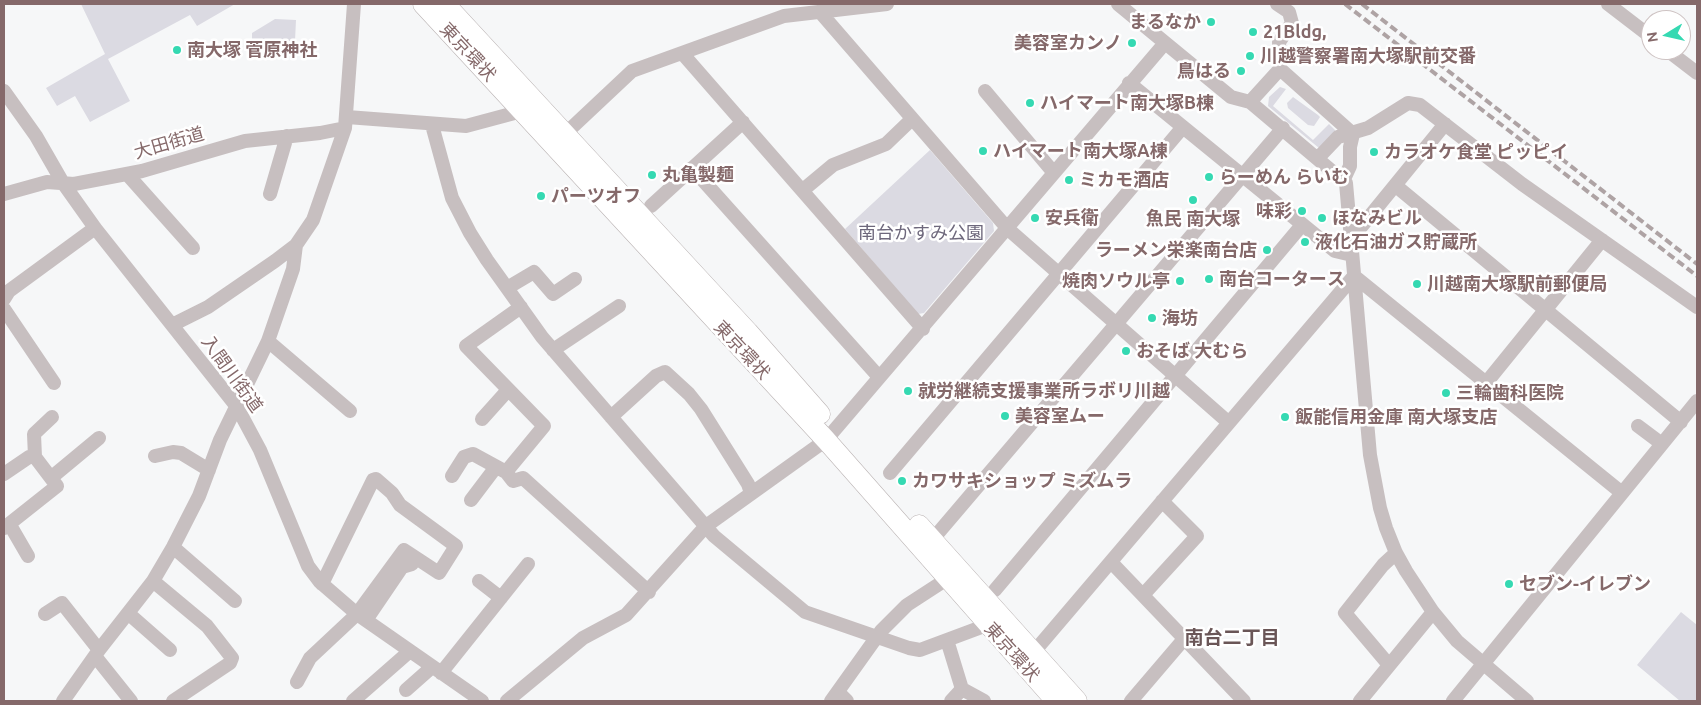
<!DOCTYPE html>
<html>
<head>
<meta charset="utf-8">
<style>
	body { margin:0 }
	#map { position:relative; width:1701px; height:705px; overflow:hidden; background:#f6f7f8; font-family:Ubuntu,sans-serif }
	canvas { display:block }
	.frame { position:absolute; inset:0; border:5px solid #85696a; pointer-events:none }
	.north { position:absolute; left:1641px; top:10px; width:50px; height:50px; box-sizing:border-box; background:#fff; border:1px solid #cec3c3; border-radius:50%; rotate:261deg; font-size:14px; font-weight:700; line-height:20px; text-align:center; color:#85696a }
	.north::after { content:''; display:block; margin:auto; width:18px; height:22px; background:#35d9b2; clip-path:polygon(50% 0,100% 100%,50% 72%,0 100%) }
</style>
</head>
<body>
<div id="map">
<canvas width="1701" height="705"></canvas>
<div class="frame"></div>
<div class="north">N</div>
</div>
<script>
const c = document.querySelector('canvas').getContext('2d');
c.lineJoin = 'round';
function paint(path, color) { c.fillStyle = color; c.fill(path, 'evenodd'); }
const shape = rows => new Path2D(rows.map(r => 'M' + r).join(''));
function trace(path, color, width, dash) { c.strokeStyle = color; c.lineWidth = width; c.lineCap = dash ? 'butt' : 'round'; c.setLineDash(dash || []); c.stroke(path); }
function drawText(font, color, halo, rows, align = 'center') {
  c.font = font + ' Ubuntu,"Noto Sans JP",sans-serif'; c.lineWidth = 5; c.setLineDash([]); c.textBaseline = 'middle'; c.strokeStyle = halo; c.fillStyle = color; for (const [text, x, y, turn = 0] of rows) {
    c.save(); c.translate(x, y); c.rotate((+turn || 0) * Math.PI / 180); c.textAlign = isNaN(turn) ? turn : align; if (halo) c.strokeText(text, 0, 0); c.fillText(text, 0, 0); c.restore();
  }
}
const green = shape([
	[81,4,235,4,197,26,190,15,108,59,130,101,90,122,75,96,57,106,46,88,105,54],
	[275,19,296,20,295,41,252,42,252,33],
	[1280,87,1286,89,1273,106,1313,140,1329,124,1335,130,1335,134,1319,148,1268,106,1269,97],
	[1293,97,1318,115,1320,117,1314,126,1308,125,1288,108,1287,103],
	[930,150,993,223,994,231,924,313,918,314,845,229],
	[1681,612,1697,625,1697,701,1680,701,1637,665]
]);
const minor = shape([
	[1118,4,1231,97,1250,102,1346,183,1370,455,1380,508,1386,528,1396,553,1406,571,1433,612,1457,641,1527,701],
	[1277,4,1289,12,1292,23,1279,42,1280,69,1353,134],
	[1608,4,1651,37],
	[820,12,1008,229,1228,422],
	[1667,50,1697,73],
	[682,53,923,329],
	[1129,83,1335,251,1352,255],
	[4,91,36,136,63,183,95,228,237,407,260,450,308,566,320,582,357,614,482,701],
	[985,91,1054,173],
	[1250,102,1280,69],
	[347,117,466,126,522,111],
	[432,125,452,198,470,233,487,260,542,337,714,536,805,612,909,648,920,650,987,625],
	[566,133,632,71,784,16,887,4],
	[1318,158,1338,137,1368,128,1408,103,1420,105,1522,184,1697,307],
	[692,168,879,377],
	[127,174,193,248],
	[1344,179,1350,166,1350,147,1353,134],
	[1396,186,1681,422],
	[803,190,833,165,886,144,912,119],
	[4,194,47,182,74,184,142,171,245,141,320,133,345,128],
	[270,194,287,136],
	[651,206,743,122],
	[1352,238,1445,124],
	[507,288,534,272,553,294,575,279],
	[4,299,9,291,95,228],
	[521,307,466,346,544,426,506,472,513,481,523,478,649,592],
	[4,309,54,383],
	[172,325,208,307,275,261,296,245,313,220,345,128,354,4],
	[268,341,350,411],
	[553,350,619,306],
	[1486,383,1602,240],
	[611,417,656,376,665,372,689,394,701,409,748,484,751,493],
	[482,419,508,390],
	[1638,426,1662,444],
	[155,456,173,452,181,453,209,470],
	[35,457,34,434,52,417],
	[890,473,1183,127],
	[4,474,29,457,35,457,57,486,4,528],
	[452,476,464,457,473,454,506,472],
	[52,477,99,438],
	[471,500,496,467],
	[10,525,28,556],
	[927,546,1283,128],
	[173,547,235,601],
	[1111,562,1244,701],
	[153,581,207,626,232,658,230,663,173,701],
	[479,581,501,598],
	[995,590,1302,225],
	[1143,595,1197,536,1162,501],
	[45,614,62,603,99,650],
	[129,614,170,650],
	[366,620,402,567,412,564],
	[947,640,962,689,984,701],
	[1033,653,1354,276,1622,493],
	[95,656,131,701],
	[1389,665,1345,613,1383,565,1396,553],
	[441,673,528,564],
	[297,682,310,658,357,614,404,550,439,573,456,546,400,505,392,493,376,479,373,480,322,584],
	[406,690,432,667],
	[838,692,847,701],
	[63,701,99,650,153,581,173,547,199,496,220,440,268,341,293,269,296,245],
	[353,701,410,651],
	[507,701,583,638,626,615,706,526,826,440,1165,43],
	[831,701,881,631,907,605,947,579],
	[951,701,962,689],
	[1131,701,1184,639],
	[1360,701,1433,612],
	[1453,701,1697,401]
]);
const highway = shape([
	[423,4,826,440,1056,701],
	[445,4,748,332,820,414],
	[919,525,1077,701]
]);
const rail = shape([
	[1345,4,1697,276],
	[1362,4,1697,264]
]);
const markers = [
	[1211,22,5,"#35d9b2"],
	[1253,32,5,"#35d9b2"],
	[1132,43,5,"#35d9b2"],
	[177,50,5,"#35d9b2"],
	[1250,56,5,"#35d9b2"],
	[1241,71,5,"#35d9b2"],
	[1030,103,5,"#35d9b2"],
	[983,151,5,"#35d9b2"],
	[1374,152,5,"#35d9b2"],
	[652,175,5,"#35d9b2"],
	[1209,177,5,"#35d9b2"],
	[1069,180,5,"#35d9b2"],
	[541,196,5,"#35d9b2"],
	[1193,200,5,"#35d9b2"],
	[1302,211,5,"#35d9b2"],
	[1035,218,5,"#35d9b2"],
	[1322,218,5,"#35d9b2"],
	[1305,242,5,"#35d9b2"],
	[1267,250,5,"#35d9b2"],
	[1209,279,5,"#35d9b2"],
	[1180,281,5,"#35d9b2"],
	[1417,284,5,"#35d9b2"],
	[1152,318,5,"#35d9b2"],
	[1126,351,5,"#35d9b2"],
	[908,391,5,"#35d9b2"],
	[1446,393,5,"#35d9b2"],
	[1005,416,5,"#35d9b2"],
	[1285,417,5,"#35d9b2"],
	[902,481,5,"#35d9b2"],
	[1509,584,5,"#35d9b2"]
];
const poiNames = [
	["まるなか",1201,22,"right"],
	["21Bldg,",1263,32],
	["美容室カンノ",1122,43,"right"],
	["南大塚 菅原神社",187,50],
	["川越警察署南大塚駅前交番",1260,56],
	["鳥はる",1231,71,"right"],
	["ハイマート南大塚B棟",1040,103],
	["ハイマート南大塚A棟",993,151],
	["カラオケ食堂 ピッピイ",1384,152],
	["丸亀製麺",662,175],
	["らーめん らいむ",1219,177],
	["ミカモ酒店",1079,180],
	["パーツオフ",551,196],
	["味彩",1292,211,"right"],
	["安兵衛",1045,218],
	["ほなみビル",1332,218],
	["魚民 南大塚",1193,219,"center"],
	["液化石油ガス貯蔵所",1315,242],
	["ラーメン栄楽南台店",1257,250,"right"],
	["南台コータース",1219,279],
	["焼肉ソウル亭",1170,281,"right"],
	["川越南大塚駅前郵便局",1427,284],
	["海坊",1162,318],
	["おそば 大むら",1136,351],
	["就労継続支援事業所ラボリ川越",918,391],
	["三輪歯科医院",1456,393],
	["美容室ムー",1015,416],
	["飯能信用金庫 南大塚支店",1295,417],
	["カワサキショップ ミズムラ",912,481],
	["セブン-イレブン",1519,584]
];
const streetNames = [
	["東京環状",468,52,47],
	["大田街道",169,143,-16],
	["東京環状",742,350,47],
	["入間川街道",232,374,54],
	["東京環状",1012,652,48]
];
const parkNames = [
	["南台かすみ公園",921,233]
];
const neighbourhoodNames = [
	["南台二丁目",1232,638]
];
paint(green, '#dbdae2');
trace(highway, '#bab3b3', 21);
trace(minor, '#c7bfc0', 14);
trace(highway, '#fff', 20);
trace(rail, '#aea3a4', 4, [8, 4]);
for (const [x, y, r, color] of markers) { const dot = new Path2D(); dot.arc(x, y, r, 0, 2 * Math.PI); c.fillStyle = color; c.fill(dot); trace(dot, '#fff', 2); }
drawText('bold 18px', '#85696a', '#fff', poiNames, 'left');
drawText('18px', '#85696a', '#fff', streetNames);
drawText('18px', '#6e687c', '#fff', parkNames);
drawText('bold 19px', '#6a5657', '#fff', neighbourhoodNames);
</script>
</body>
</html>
